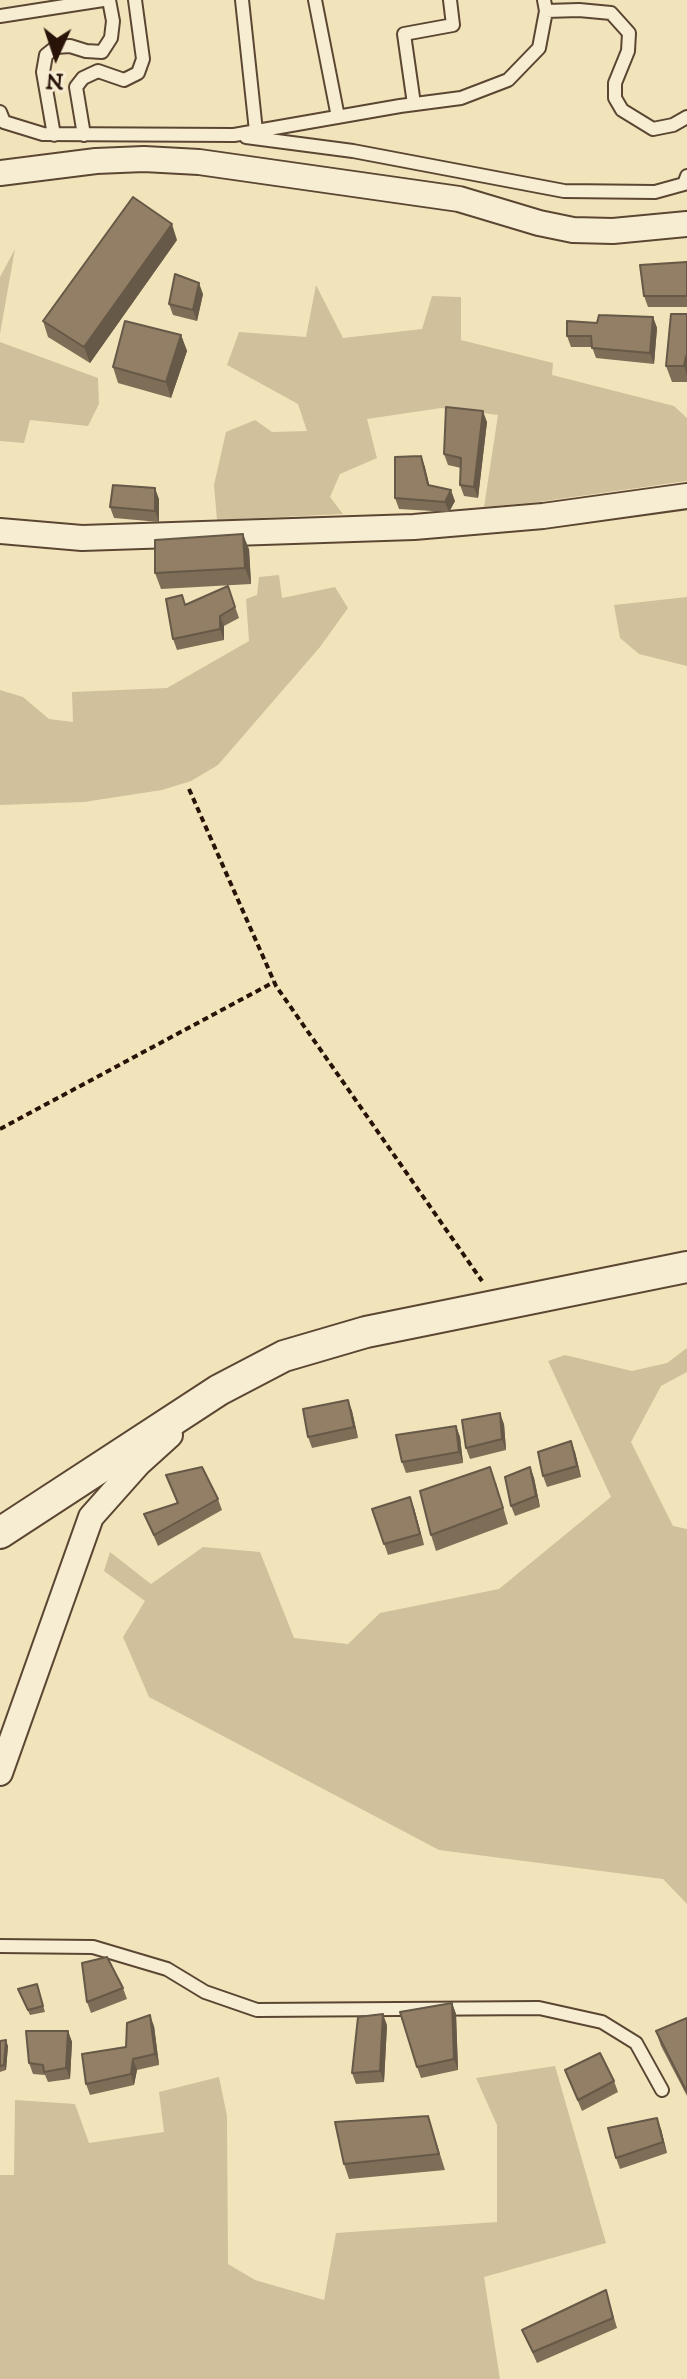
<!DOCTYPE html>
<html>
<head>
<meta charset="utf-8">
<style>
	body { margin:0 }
	#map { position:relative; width:687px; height:2379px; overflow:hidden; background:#f2e4ba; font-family:"IM FELL DW Pica",serif }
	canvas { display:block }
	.north { position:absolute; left:16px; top:16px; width:80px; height:80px; -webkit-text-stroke:6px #f7edd2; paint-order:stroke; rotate:183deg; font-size:22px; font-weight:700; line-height:32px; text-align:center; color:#291208 }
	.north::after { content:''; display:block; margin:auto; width:28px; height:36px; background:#291208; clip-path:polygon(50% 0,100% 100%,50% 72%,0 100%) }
</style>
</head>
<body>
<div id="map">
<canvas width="687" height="2379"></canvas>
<div class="north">N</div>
</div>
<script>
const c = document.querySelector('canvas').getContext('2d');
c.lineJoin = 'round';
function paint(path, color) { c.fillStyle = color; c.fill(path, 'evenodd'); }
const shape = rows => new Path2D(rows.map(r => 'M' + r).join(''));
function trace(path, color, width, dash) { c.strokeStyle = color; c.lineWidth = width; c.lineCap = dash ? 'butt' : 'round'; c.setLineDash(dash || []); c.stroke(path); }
const green = shape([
	[15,249,0,334,0,277],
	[316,285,343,338,422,329,432,296,461,297,461,340,553,363,552,375,674,406,687,418,687,481,538,502,484,507,498,415,441,408,367,419,377,458,340,474,330,497,343,514,217,520,214,485,226,432,255,420,272,432,307,431,298,404,227,365,239,332,306,337],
	[0,342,98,378,99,404,88,426,30,420,24,443,0,441],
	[279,575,282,598,335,587,348,608,320,647,218,765,191,781,162,790,84,802,0,805,0,690,23,697,49,719,73,722,72,692,167,688,249,641,246,599,257,595,259,577],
	[687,597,687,666,639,654,620,638,614,605],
	[687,1348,687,1372,661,1386,631,1442,673,1526,687,1529,687,1904,663,1879,439,1850,149,1697,123,1637,145,1601,104,1571,110,1552,151,1584,203,1547,260,1552,294,1638,348,1644,380,1613,499,1589,611,1497,548,1361,565,1355,632,1371,667,1363],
	[555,2066,606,2243,484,2277,500,2379,0,2379,0,2175,14,2175,15,2100,75,2104,89,2143,164,2132,159,2092,219,2077,227,2116,228,2264,255,2280,324,2300,336,2233,497,2222,497,2125,476,2078]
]);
const path = shape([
	[189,789,276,986,482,1281],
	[0,1129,274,982]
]);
const service = shape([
	[242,0,256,131],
	[315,0,338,117],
	[546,11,579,10,611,13,629,33,628,51,615,83,615,98,622,110,653,129,673,125,687,117],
	[0,16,103,0],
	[414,104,404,34,453,25,450,0],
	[0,112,4,122,43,134,234,135,400,106,461,98,508,80,539,48,546,11,544,0],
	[54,135,43,72,46,55,56,47,70,46,86,51,102,52,111,38,113,21,109,0],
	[84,135,76,87,83,78,98,71,124,80,138,73,143,59,135,0],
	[246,137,353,151,564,191,655,192,684,184,687,176],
	[0,1946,93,1947,167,1969,205,1992,257,2010,539,2008,602,2022,636,2043,662,2090]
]);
const minor = shape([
	[0,173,96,161,144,159,199,162,459,199,539,223,573,230,613,231,687,224],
	[0,531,82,538,414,527,543,516,687,496],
	[0,1773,91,1517,139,1463,170,1435]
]);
const tertiary = shape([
	[0,1533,219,1390,284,1356,366,1332,687,1267]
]);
const wall = shape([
	[177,240,90,363,48,337,43,321],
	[687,262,687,307,648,307,644,296],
	[203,294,197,321,173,315,169,304],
	[687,314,687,382,672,382,666,366],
	[653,317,657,328,654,364,596,358,592,347,571,347,567,336],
	[181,335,187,351,171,398,118,383,113,367],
	[487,422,478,498,464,496,460,485,461,468,448,465,444,454],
	[421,456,429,485,455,501,449,512,399,509,395,498],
	[159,499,159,522,114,518,110,507],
	[249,549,251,584,161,589,155,573],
	[228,586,239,618,224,626,224,640,177,650,173,639,185,605],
	[348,1400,352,1411,358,1438,312,1448,308,1437],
	[504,1424,506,1450,470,1459,466,1448],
	[456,1426,460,1437,463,1463,406,1473,402,1462],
	[575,1452,581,1477,547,1487,543,1476],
	[530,1467,534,1478,540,1507,515,1516,511,1506],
	[166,1475,218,1499,222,1510,158,1546,144,1514,177,1503],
	[496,1483,508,1524,436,1551,431,1535],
	[414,1508,424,1545,388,1555,372,1509],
	[37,1984,45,2012,30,2015,20,1994],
	[123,1988,127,1999,91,2013,87,2002],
	[452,2003,456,2014,458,2070,421,2078,417,2067],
	[687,2018,687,2096,661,2046,656,2031],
	[387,2025,384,2082,356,2084,352,2073],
	[154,2026,159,2065,137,2070,134,2085,90,2095,86,2084,126,2047],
	[68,2031,72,2042,70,2079,48,2082,45,2075,33,2074,29,2063],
	[0,2041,8,2046,6,2070,0,2072],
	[569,2080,614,2081,618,2092,582,2111],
	[428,2116,445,2170,349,2179,344,2164],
	[661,2129,667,2153,620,2169,616,2158],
	[606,2290,617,2328,537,2363,522,2330]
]);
const shadedWall = shape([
	[172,224,177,240,90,363,84,347],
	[199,283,203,294,197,321,193,310],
	[653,317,657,328,654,364,650,353],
	[181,335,187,351,171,398,166,382],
	[686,356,687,359,687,376,684,366],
	[483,411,487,422,478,498,474,487],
	[421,456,425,467,432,496,428,485],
	[155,488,159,499,159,522,155,511],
	[451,490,455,501,449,512,445,502],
	[243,534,249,549,251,584,245,568],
	[220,616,224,626,224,640,220,629],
	[348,1400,352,1411,358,1438,354,1427],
	[500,1413,504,1424,506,1450,502,1439],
	[456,1426,460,1437,463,1463,459,1452],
	[571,1441,575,1452,581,1477,577,1466],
	[530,1467,534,1478,540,1507,536,1496],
	[410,1497,414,1508,424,1545,420,1534],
	[452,2003,456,2014,458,2070,454,2059],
	[383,2014,387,2025,384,2082,380,2071],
	[150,2015,154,2026,159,2065,155,2054],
	[68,2031,72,2042,70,2079,66,2068],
	[6,2040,8,2046,6,2070,4,2065],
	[133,2059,137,2070,134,2085,131,2074],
	[657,2118,661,2129,667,2153,663,2142]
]);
const building = shape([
	[133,197,172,224,84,347,43,321,133,197],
	[687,262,687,296,644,296,640,265,687,262],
	[175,274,199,283,193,310,169,304,175,274],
	[671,314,687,314,687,356,686,356,684,366,666,366,671,314],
	[599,315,653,317,650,353,592,348,591,336,567,336,567,321,597,323,599,315],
	[125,321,181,335,166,382,113,367,125,321],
	[446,407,483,411,474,487,460,485,461,458,444,454,446,407],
	[421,456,428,485,451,490,445,502,395,498,395,457,421,456],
	[113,485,155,488,155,511,110,507,113,485],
	[243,534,245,568,155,573,155,540,243,534],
	[228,586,235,607,220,616,220,629,173,639,166,599,182,595,185,605,228,586],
	[348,1400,354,1427,308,1437,303,1409,348,1400],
	[500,1413,502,1439,466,1448,462,1420,500,1413],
	[456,1426,459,1452,402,1462,396,1435,456,1426],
	[571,1441,577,1466,543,1476,538,1452,571,1441],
	[202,1467,218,1499,154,1535,144,1514,178,1503,166,1475,202,1467],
	[490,1467,503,1508,431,1535,420,1491,490,1467],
	[530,1467,536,1496,511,1506,505,1477,530,1467],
	[410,1497,420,1534,384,1544,372,1509,410,1497],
	[107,1957,123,1988,87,2002,82,1963,107,1957],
	[37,1984,43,2006,28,2010,18,1989,37,1984],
	[452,2003,454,2059,417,2067,400,2012,452,2003],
	[383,2014,380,2071,352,2073,358,2017,383,2014],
	[150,2015,155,2054,133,2059,131,2074,86,2084,82,2054,126,2047,127,2023,150,2015],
	[687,2018,687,2092,656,2031,687,2018],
	[26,2031,68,2031,66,2068,44,2072,43,2065,29,2063,26,2031],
	[6,2040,4,2065,0,2066,0,2041,6,2040],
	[600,2053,614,2081,578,2100,565,2070,600,2053],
	[428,2116,439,2154,344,2164,335,2122,428,2116],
	[657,2118,663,2142,616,2158,608,2128,657,2118],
	[606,2290,613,2318,533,2352,522,2330,606,2290]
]);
paint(green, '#d0c09c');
trace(service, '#5b4634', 16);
trace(minor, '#5b4634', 28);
trace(tertiary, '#5b4634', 34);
trace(path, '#291208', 4, [6, 4]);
trace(service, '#f7edd2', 12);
trace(minor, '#f7edd2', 24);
trace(tertiary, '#f7edd2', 30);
paint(wall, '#7e6d57');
paint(shadedWall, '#665947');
paint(building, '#927f65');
trace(building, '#665947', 2);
</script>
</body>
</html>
